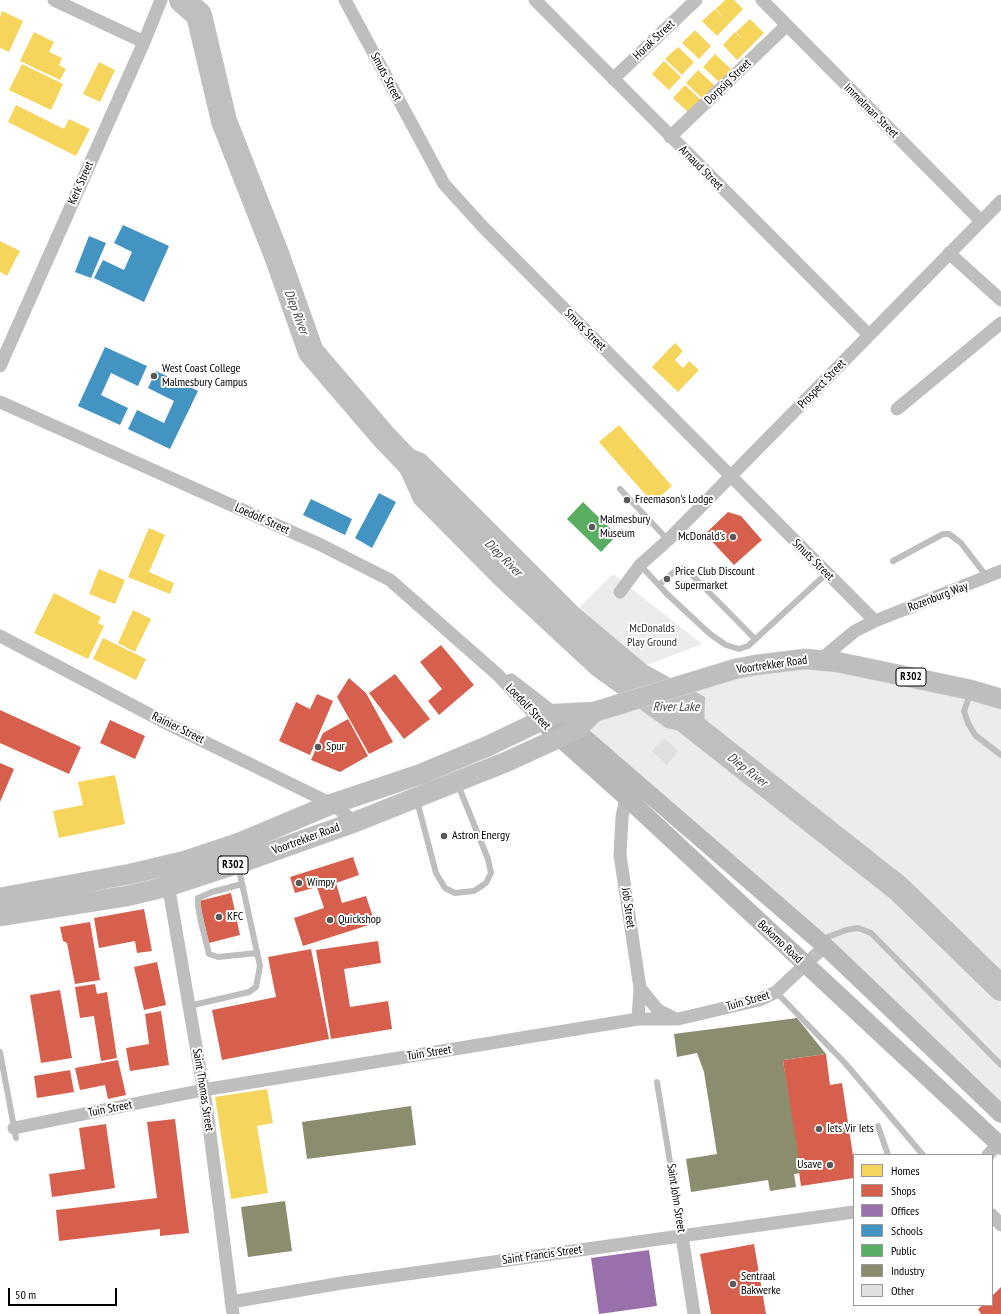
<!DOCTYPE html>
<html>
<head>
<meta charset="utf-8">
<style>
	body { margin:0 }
	#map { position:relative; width:1001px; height:1314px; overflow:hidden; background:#fff; font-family:"PT Sans Narrow",sans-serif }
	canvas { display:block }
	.legend { position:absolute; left:853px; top:1154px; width:140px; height:152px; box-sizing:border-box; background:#fff; border:1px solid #999; margin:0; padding:5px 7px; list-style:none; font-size:12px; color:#000 }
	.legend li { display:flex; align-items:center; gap:8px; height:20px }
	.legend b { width:20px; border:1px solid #999 }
	.scale { position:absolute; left:8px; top:1288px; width:109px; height:18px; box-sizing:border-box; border:2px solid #000; border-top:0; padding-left:5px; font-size:12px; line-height:14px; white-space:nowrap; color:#000; -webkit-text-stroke:3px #fff; paint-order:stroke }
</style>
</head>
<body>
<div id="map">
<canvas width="1001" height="1314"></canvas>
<ul class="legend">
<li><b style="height:11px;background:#f6d55c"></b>Homes</li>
<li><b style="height:11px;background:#d6604d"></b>Shops</li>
<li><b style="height:11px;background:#9970ab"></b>Offices</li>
<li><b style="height:11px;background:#4393c3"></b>Schools</li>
<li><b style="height:11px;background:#5aae61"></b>Public</li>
<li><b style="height:11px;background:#8c8c6e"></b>Industry</li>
<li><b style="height:11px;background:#dfdfdf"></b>Other</li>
</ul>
<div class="scale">50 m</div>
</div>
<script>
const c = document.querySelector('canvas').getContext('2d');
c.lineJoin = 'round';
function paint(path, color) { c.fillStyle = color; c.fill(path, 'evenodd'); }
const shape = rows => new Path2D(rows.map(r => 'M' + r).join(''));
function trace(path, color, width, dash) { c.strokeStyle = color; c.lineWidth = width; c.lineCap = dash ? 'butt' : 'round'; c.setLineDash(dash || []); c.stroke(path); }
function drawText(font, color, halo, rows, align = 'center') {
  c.font = font + ' "PT Sans Narrow",sans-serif'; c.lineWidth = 4; c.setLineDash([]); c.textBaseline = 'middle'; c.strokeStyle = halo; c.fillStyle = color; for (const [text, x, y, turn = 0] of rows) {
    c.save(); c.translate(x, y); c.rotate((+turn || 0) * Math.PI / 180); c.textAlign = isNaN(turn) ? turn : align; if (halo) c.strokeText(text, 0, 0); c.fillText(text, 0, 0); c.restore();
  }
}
const green = shape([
	[613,574,702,644,647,665,579,608],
	[775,662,1001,699,1001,1114,576,730,594,712]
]);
const water = shape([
	[384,437,425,454,579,608,647,665,705,697,704,736,666,728,592,675,495,585,414,503]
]);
const homes = shape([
	[725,0,734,0,743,9,717,36,702,21,715,9,724,18,716,9],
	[2,11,23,21,9,52,0,48,0,17],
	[750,19,764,33,737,60,723,45,735,32,743,40,736,32],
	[695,30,711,46,699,59,682,43],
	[34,32,54,42,49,52,62,58,59,65,66,69,60,80,20,61],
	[678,47,694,62,682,75,665,59],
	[715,54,732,70,720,83,703,67],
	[664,61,681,77,669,90,652,74],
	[99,62,115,70,100,102,83,94],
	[22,64,63,84,51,110,9,90],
	[698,70,715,86,703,99,686,83],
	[685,85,702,101,689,113,673,98],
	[16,105,64,129,69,119,90,129,76,156,8,122],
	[0,241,20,251,7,276,0,272],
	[675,343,683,351,675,360,683,368,689,361,699,370,678,392,652,367],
	[619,425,672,486,653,503,599,442],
	[149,528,165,535,149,572,174,583,170,594,128,577],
	[99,569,125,580,115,604,89,594],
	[54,593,101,617,98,623,104,626,88,659,34,633],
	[133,610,151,619,135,652,118,643],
	[103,638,146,659,136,680,93,659],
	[115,775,125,824,59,838,53,811,83,805,78,782],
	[267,1089,273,1123,257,1126,268,1193,231,1199,215,1097]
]);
const shops = shape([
	[728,512,741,516,762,540,734,565,705,534],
	[441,645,474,685,439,715,428,701,442,689,420,662],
	[395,674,430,719,404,739,369,693],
	[349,678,366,693,393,742,369,754,337,697],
	[317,694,333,701,310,755,279,741,296,702,310,709],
	[0,710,81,747,69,774,0,743],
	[348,719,368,756,340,772,311,760,323,733],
	[110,720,145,736,135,759,100,743],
	[0,763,14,769,0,802],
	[353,857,359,875,336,883,342,903,366,896,375,923,303,946,294,918,324,908,317,887,295,893,290,877],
	[231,893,240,935,209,943,199,901],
	[144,909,152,951,137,953,135,941,99,948,94,918],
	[90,922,100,980,75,984,67,943,63,941,60,927],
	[378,941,381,963,344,969,350,1007,388,1001,392,1029,331,1039,316,950],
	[311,949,329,1039,222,1060,212,1010,276,997,268,957],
	[157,962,166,1005,144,1010,134,967],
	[95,984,97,994,107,992,117,1058,101,1061,94,1016,80,1018,75,987],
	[60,990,72,1058,41,1063,30,995],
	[161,1011,169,1065,130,1071,126,1048,149,1044,145,1014],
	[826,1054,830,1085,842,1083,854,1162,854,1178,801,1186,783,1060],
	[118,1060,126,1095,108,1099,105,1085,80,1090,75,1068],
	[70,1070,74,1092,37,1098,34,1076],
	[175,1119,189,1233,160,1236,160,1229,59,1241,56,1210,157,1198,147,1122],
	[106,1124,115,1188,52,1197,49,1174,85,1169,79,1128],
	[754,1244,766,1314,711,1314,700,1254],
	[1001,1287,1001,1314,981,1314,978,1309,983,1305,992,1305,992,1296]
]);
const offices = shape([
	[649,1250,657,1306,599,1314,591,1258]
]);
const schools = shape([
	[123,225,169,246,144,302,94,278,103,260,124,270,132,252,114,243],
	[89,236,106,243,91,278,75,272],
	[105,347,147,366,138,386,111,373,101,395,128,408,120,425,78,406],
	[156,371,198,391,170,449,128,429,137,410,164,423,174,401,148,388],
	[379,493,396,502,372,548,355,538],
	[311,499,352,519,345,535,303,515]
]);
const public = shape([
	[583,502,617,535,601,552,567,519]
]);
const industry = shape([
	[797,1018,826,1054,783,1060,801,1173,794,1174,796,1187,770,1191,768,1180,691,1192,686,1159,717,1154,704,1072,697,1053,677,1057,674,1034],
	[411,1106,416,1145,307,1159,302,1122],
	[285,1201,292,1251,248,1257,241,1207]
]);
const river = shape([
	[182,0,199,15,224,121,277,256,311,352,384,437,408,462],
	[676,713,899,889,1001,988]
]);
const building = shape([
	[664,738,678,751,667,765,652,751]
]);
const service = shape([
	[620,489,668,540],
	[893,561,943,534,949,534,961,543,987,577],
	[640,565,667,594,710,634,726,645,739,649,748,646,826,574],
	[659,585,676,570,685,568,755,639],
	[971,692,964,711,968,723,975,735,1001,755],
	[417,801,436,873,445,888,455,893,474,891,486,883,491,873,488,859,458,785],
	[242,884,212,892,198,898,198,906,201,922,209,954,218,957,257,953],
	[820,940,846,930,858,928,871,933,1001,1065],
	[776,992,845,1063,923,1155],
	[189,1006,249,992,256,987,260,966,238,865],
	[0,1052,16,1138],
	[657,1082,682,1236],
	[878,1126,888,1155]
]);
const minor = shape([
	[54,0,144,42],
	[345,0,444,184,483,227,875,621],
	[535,0,869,335],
	[762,0,981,221],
	[613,79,696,0],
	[670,137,786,26],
	[949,253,1001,300],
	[0,366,144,42,161,0],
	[0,402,321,545,390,580,498,675,540,720],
	[897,409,1001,323],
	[620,592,640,565,668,540,1001,201],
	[0,636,168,724,332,804,355,822],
	[820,660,855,631,875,621,1001,571],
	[511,680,555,714],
	[626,797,622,817,620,855,640,988,638,1019],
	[167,878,207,1110,233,1314],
	[640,988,658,1010,672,1017],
	[14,1128,203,1090,638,1019,678,1019,759,1000,776,992,825,946],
	[988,1155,1001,1141],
	[992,1215,1001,1225],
	[682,1236,694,1314],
	[231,1302,342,1283,854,1212]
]);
const secondary = shape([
	[540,720,626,797,1001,1146],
	[565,721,825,946,1001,1114]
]);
const primary = shape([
	[0,898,130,874,185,861,239,843,332,804,421,774,488,746,555,714,594,712,735,669,756,665,805,659,837,662,971,690,1001,699],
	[0,916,127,896,169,886,245,861,355,822,506,762,576,730,594,712]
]);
const markers = [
	[154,376,4,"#595959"],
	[627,500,4,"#595959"],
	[592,527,4,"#595959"],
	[733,537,4,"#595959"],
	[667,579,4,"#595959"],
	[318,747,4,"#595959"],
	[444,836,4,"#595959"],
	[299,883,4,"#595959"],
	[219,917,4,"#595959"],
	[330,920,4,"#595959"],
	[819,1129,4,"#595959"],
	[830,1165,4,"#595959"],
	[733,1284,4,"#595959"]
];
const shields = [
	[911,677,30],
	[233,865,30]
];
const shieldNames = [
	["R302",911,677],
	["R302",233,865]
];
const streetNames = [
	["Horak Street",654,40,-43],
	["Smuts Street",386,77,62],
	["Dorpsig Street",728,82,-44],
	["Immelman Street",871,111,45],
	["Arnaud Street",701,168,45],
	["Kerk Street",81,183,-66],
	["Smuts Street",585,330,45],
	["Prospect Street",822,384,-46],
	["Loedolf Street",262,519,24],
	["Smuts Street",813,560,45],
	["Rozenburg Way",938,597,-21],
	["Voortrekker Road",772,665,-8],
	["Loedolf Street",528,707,46],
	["Rainier Street",178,728,26],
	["Voortrekker Road",306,839,-20],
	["Job Street",628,908,82],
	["Bokomo Road",780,942,43],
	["Tuin Street",748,1001,-16],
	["Tuin Street",429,1053,-9],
	["Saint Thomas Street",203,1090,81],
	["Tuin Street",110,1109,-11],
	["Saint John Street",676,1198,81],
	["Saint Francis Street",542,1255,-8]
];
const poiNames = [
	["West Coast College",162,369],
	["Malmesbury Campus",162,383],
	["Freemason's Lodge",635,500],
	["Malmesbury",600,520],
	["Museum",600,534],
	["McDonald's",725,537,"right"],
	["Price Club Discount",675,572],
	["Supermarket",675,586],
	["Spur",326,747],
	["Astron Energy",452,836],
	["Wimpy",307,883],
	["KFC",227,917],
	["Quickshop",338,920],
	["Iets Vir Iets",827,1129],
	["Usave",822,1165,"right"],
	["Sentraal",741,1277],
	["Bakwerke",741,1291]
];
const parkNames = [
	["McDonalds",652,629],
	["Play Ground",652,643]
];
const waterNames = [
	["Diep River",296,312,69],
	["Diep River",503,558,45],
	["River Lake",676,707],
	["Diep River",747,770,38]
];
paint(green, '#ececec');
paint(water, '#bfbfbf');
paint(homes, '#f6d55c');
paint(shops, '#d6604d');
paint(offices, '#9970ab');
paint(schools, '#4393c3');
paint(public, '#5aae61');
paint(industry, '#8c8c6e');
trace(river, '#bfbfbf', 26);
paint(building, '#dfdfdf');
trace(primary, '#dbdbdb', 21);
trace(service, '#bebebe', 6);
trace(minor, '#bebebe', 13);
trace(secondary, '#b8b8b8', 18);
trace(primary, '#bebebe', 20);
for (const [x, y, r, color] of markers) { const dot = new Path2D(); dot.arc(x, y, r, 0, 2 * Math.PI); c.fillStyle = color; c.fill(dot); trace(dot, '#fff', 1.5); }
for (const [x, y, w] of shields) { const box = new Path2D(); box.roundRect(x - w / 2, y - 9, w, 18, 3); c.fillStyle = '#fff'; c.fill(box); trace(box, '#000', 1); }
drawText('bold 11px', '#000', null, shieldNames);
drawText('12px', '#000', '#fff', streetNames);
drawText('12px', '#000', '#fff', poiNames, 'left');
drawText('12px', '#333', '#fff', parkNames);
drawText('italic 13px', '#444', '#fff', waterNames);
</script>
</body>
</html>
